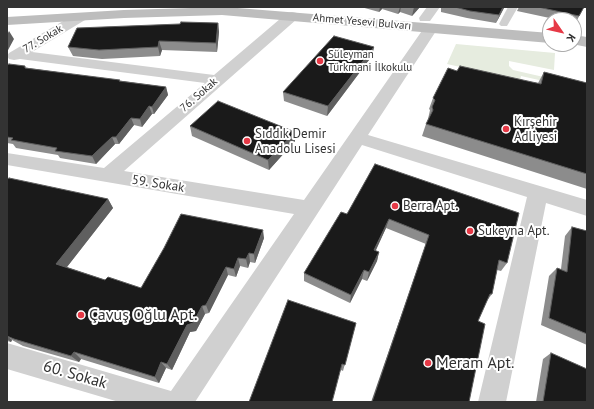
<!DOCTYPE html>
<html>
<head>
<meta charset="utf-8">
<style>
	body { margin:0 }
	#map { position:relative; width:594px; height:409px; overflow:hidden; background:#fff; font-family:"PT Sans",sans-serif }
	canvas { display:block }
	.frame { position:absolute; inset:0; border:8px solid #333; pointer-events:none }
	.north { position:absolute; left:542px; top:12px; width:40px; height:40px; box-sizing:border-box; background:#fff; border:1px solid #adadad; border-radius:50%; rotate:124deg; font-size:11px; font-weight:700; line-height:16px; text-align:center; color:#333 }
	.north::after { content:''; display:block; margin:auto; width:14px; height:18px; background:#e63946; clip-path:polygon(50% 0,100% 100%,50% 72%,0 100%) }
</style>
</head>
<body>
<div id="map">
<canvas width="594" height="409"></canvas>
<div class="frame"></div>
<div class="north">K</div>
</div>
<script>
const c = document.querySelector('canvas').getContext('2d');
c.lineJoin = 'round';
function paint(path, color) { c.fillStyle = color; c.fill(path, 'evenodd'); }
const shape = rows => new Path2D(rows.map(r => 'M' + r).join(''));
function trace(path, color, width, dash) { c.strokeStyle = color; c.lineWidth = width; c.lineCap = dash ? 'butt' : 'round'; c.setLineDash(dash || []); c.stroke(path); }
function drawText(font, color, halo, rows, align = 'center') {
  c.font = font + ' "PT Sans",sans-serif'; c.lineWidth = 4; c.setLineDash([]); c.textBaseline = 'middle'; c.strokeStyle = halo; c.fillStyle = color; for (const [text, x, y, turn = 0] of rows) {
    c.save(); c.translate(x, y); c.rotate((+turn || 0) * Math.PI / 180); c.textAlign = isNaN(turn) ? turn : align; if (halo) c.strokeText(text, 0, 0); c.fillText(text, 0, 0); c.restore();
  }
}
const green = shape([
	[456,44,555,53,554,70,509,61,509,66,513,70,548,78,548,82,521,76,519,87,513,79,447,64]
]);
const pedestrian = shape([
	[508,7,518,7,507,26,501,26,499,24,508,7]
]);
const minor = shape([
	[427,7,440,7,430,21,420,21,419,18,427,7],
	[292,12,297,13,298,16,297,19,124,171,304,200,426,25,436,25,438,28,368,135,587,200,587,216,546,203,506,402,478,402,527,197,362,145,195,402,119,402,7,369,7,343,171,391,294,214,7,165,7,153,104,168,205,83,20,59,14,60,9,59,7,56,9,53,75,14,80,13,85,14,86,17,85,20,32,52,214,75,287,13,292,12]
]);
const secondary = shape([
	[225,7,550,33,550,43,222,15,124,18,7,25,7,17,124,10,225,7],
	[574,35,587,37,587,47,572,44,574,44,574,35]
]);
const wall = shape([
	[357,7,420,7,412,16,400,12,398,14,382,9,379,12,361,7],
	[441,7,506,7,504,8,496,23,467,18,441,12],
	[519,7,584,7,575,24,574,23,574,20,559,20,517,11],
	[218,23,219,32,217,52,162,50,160,56,102,59,73,56,68,47],
	[374,47,372,56,327,116,284,101,283,92],
	[7,65,166,87,168,95,154,114,152,114,142,127,134,125,119,144,115,144,96,164,60,158,58,155,16,148,13,144,7,143],
	[457,71,538,83,544,72,587,83,587,189,422,136,426,124,428,119,430,110,429,109,433,98],
	[190,126,295,132,295,141,269,170,192,136],
	[375,164,507,263,501,271,497,270,492,294,486,302,478,321,469,402,371,402,426,244,386,228,375,251,379,252,377,261,367,281,362,279,350,303,304,281,304,273,347,214],
	[7,180,108,199,113,208,67,267,105,280,141,288,264,238,255,263,250,262,248,268,240,266,236,277,228,275,209,313,205,314,196,331,190,332,172,370,166,368,159,383,81,359,79,362,23,346,12,340,11,342,7,341],
	[572,227,587,231,587,345,541,325,549,276,557,268,561,269,565,236],
	[356,323,343,371,341,370,249,402],
	[551,353,587,402,536,402,543,359]
]);
const shadedWall = shape([
	[380,7,382,7,382,9,379,12],
	[400,7,401,7,400,12,398,14],
	[414,7,420,7,412,16],
	[503,7,506,7,504,8,496,23],
	[218,23,219,32,217,52,216,43],
	[9,31,14,39,7,52,7,35],
	[159,41,162,50,160,56,158,47],
	[374,47,372,56,327,116,328,106],
	[166,87,168,95,154,114,152,107],
	[149,106,152,114,142,127,140,119],
	[131,118,134,125,119,144,116,137],
	[295,132,295,141,269,170,268,160],
	[112,137,115,144,96,164,92,156],
	[108,199,113,208,63,272,56,264],
	[389,219,386,228,372,259,374,250],
	[263,230,264,238,255,263,254,254],
	[379,252,377,261,367,281,369,272],
	[249,253,250,262,248,268,246,259],
	[238,258,240,266,236,277,234,269],
	[226,267,228,275,209,313,206,305],
	[364,270,362,279,350,303,351,295],
	[202,306,205,314,196,331,190,332,172,370,167,364,187,325],
	[7,336,12,340,11,342,7,339],
	[74,352,81,359,79,362,71,356],
	[161,362,166,368,159,383,155,377]
]);
const building = shape([
	[455,7,503,7,499,15,470,11,455,7],
	[538,7,584,7,579,16,538,7],
	[181,22,218,23,216,43,159,41,158,47,99,50,68,47,77,28,180,24,181,22],
	[334,36,374,47,328,106,283,92,334,36],
	[9,64,25,66,25,68,120,80,119,81,166,87,152,107,149,106,140,119,131,118,116,137,112,137,92,156,55,151,57,148,11,140,13,138,7,137,7,65,9,64],
	[460,66,541,84,544,72,587,83,587,174,426,124,433,110,432,107,435,100,433,98,448,68,457,71,460,66],
	[218,101,295,132,268,160,190,126,218,101],
	[375,164,519,213,507,263,499,260,492,294,490,294,478,321,485,324,469,402,372,402,429,235,389,219,374,250,379,252,369,272,364,270,351,295,304,273,341,212,347,214,375,164],
	[9,178,108,199,56,264,105,280,108,277,141,288,164,248,181,214,263,230,254,254,249,253,246,259,238,258,234,269,226,267,206,305,202,306,193,323,187,325,167,364,161,362,155,377,74,352,71,356,14,339,7,336,7,180,9,178],
	[572,227,587,231,587,334,549,318,557,268,567,272,572,227],
	[288,300,356,323,345,365,342,364,332,402,249,402,288,300],
	[551,353,587,369,587,402,543,402,551,353]
]);
const markers = [
	[320,61,4,"#e63946"],
	[506,129,4,"#e63946"],
	[247,141,4,"#e63946"],
	[395,206,4,"#e63946"],
	[470,231,4,"#e63946"],
	[81,315,4,"#e63946"],
	[428,363,4,"#e63946"]
];
const farStreetnames = [
	["Ahmet Yesevi Bulvarı",362,22,5],
	["77. Sokak",43,39,-31],
	["76. Sokak",199,95,-41]
];
const farPoinames = [
	["Süleyman",328,55],
	["Türkmani İlkokulu",328,68]
];
const poiNames = [
	["Kırşehir",514,122],
	["Adliyesi",514,137],
	["Sıddık Demir",255,134],
	["Anadolu Lisesi",255,149],
	["Berra Apt.",403,206],
	["Sukeyna Apt.",478,231]
];
const streetNames = [
	["59. Sokak",158,184,9]
];
const nearPoinames = [
	["Çavuş Oğlu Apt.",89,315],
	["Meram Apt.",436,363]
];
const nearStreetnames = [
	["60. Sokak",75,375,16]
];
paint(green, '#e6ecdf');
paint(pedestrian, '#d0d0d0');
paint(minor, '#d0d0d0');
paint(secondary, '#bdbdbd');
paint(wall, '#8c8c8c');
paint(shadedWall, '#5f5f5f');
paint(building, '#1a1a1a');
trace(building, '#5f5f5f', 1);
for (const [x, y, r, color] of markers) { const dot = new Path2D(); dot.arc(x, y, r, 0, 2 * Math.PI); c.fillStyle = color; c.fill(dot); trace(dot, '#fff', 1.5); }
drawText('11px', '#333', '#fff', farStreetnames);
drawText('11px', '#333', '#fff', farPoinames, 'left');
drawText('13px', '#333', '#fff', poiNames, 'left');
drawText('13px', '#333', '#fff', streetNames);
drawText('16px', '#333', '#fff', nearPoinames, 'left');
drawText('16px', '#333', '#fff', nearStreetnames);
</script>
</body>
</html>
